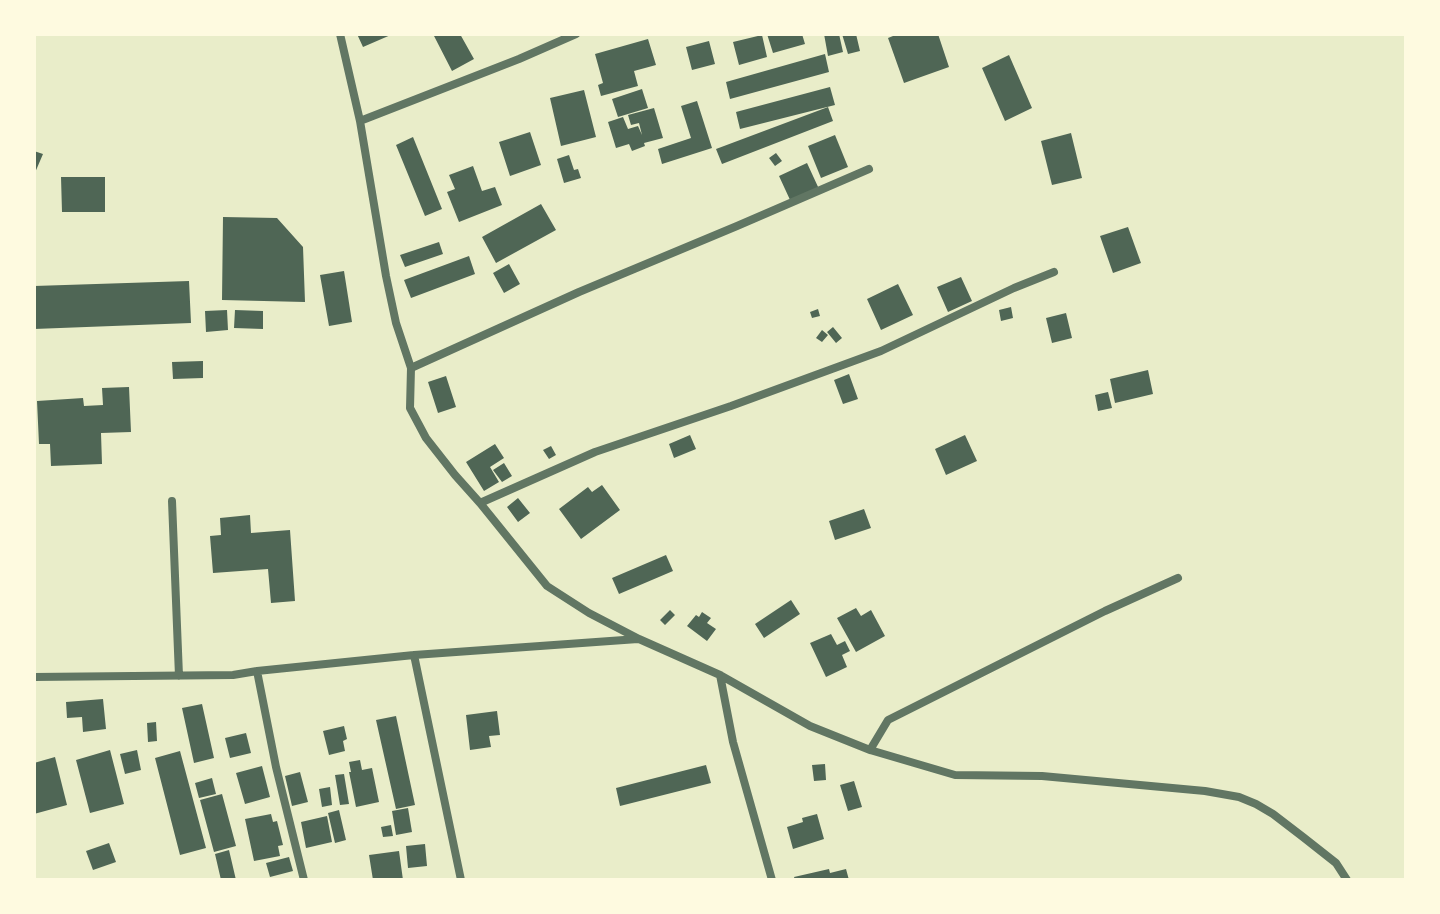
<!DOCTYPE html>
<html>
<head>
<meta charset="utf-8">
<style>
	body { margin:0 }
	#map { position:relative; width:1440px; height:914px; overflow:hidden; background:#e9edc9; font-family:Rubik,sans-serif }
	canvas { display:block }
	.frame { position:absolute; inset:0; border:36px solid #fefae0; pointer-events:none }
</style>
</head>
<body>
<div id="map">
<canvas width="1440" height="914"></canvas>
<div class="frame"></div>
</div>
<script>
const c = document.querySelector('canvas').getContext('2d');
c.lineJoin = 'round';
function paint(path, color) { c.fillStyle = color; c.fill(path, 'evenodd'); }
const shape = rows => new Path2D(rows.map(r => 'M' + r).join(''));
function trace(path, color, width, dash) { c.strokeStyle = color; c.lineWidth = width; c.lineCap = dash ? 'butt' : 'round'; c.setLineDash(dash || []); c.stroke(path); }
const building = shape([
	[357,34,393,34,363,47],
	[433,34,460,34,474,59,452,71],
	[767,34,802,34,805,44,773,53],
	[824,34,839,34,843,52,828,56],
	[842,34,856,34,860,51,848,54],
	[898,34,938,34,949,67,904,83,888,38],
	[762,35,767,57,739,65,733,42],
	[648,39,656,65,634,71,638,86,601,96,598,85,603,83,595,54],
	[709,41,715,64,692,70,686,47],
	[825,54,829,72,730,99,726,82],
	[1009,55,1032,108,1005,121,982,68],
	[830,87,835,105,740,129,736,112],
	[642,89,648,108,618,117,612,99],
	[584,90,596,137,561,146,550,98],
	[697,101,712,148,662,164,658,149,691,138,681,106],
	[828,107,833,121,722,164,716,149],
	[654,108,663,138,644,143,645,146,632,151,629,144,616,148,608,122,623,117,628,129,638,126,642,135,639,123,631,125,628,115],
	[530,132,541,165,510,176,499,142],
	[1071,133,1082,178,1052,185,1041,141],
	[835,135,848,167,821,178,808,146],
	[413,137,442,209,425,216,396,145],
	[34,151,43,154,34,175],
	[776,153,782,161,775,166,769,158],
	[569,155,574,170,578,169,581,178,564,183,557,159],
	[807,163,819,189,791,202,779,176],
	[473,166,482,191,495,187,502,205,459,222,447,192,455,189,449,175],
	[61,177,105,177,105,212,62,212],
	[541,204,556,230,496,263,482,237],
	[223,217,277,218,303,247,305,302,222,300],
	[1128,227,1141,263,1113,273,1100,236],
	[439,242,443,254,405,267,400,255],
	[469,256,475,274,411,298,404,280],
	[509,264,520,284,504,293,493,273],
	[344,271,352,322,329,326,320,275],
	[961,277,972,301,948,312,937,287],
	[189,281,191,323,34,329,34,286],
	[898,284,913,315,881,330,867,299],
	[1011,307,1013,318,1001,321,999,310],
	[818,309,820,316,812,318,810,312],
	[227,310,228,330,206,332,205,311],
	[235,310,263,311,263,329,234,328],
	[1066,313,1072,338,1052,343,1046,318],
	[833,327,842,338,836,343,827,332],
	[822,330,828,335,822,342,816,338],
	[203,361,203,378,173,379,172,362],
	[1148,370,1153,394,1115,403,1110,379],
	[849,374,858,399,843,404,834,380],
	[446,376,456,407,438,413,428,382],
	[129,387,131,432,101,433,102,464,51,466,50,444,39,444,37,401,83,398,84,406,103,405,102,388],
	[1108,392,1112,408,1098,411,1095,395],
	[690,435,696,449,674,458,669,444],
	[965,435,977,461,946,475,935,449],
	[495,444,504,458,490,467,499,482,484,491,466,462],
	[551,446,556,455,549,459,543,450],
	[504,463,512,476,502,482,493,470],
	[602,485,620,510,581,539,559,509,588,487,592,492],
	[518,498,530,513,518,522,507,507],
	[864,509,871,528,835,540,829,521],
	[250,515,251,533,290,530,295,601,271,603,268,569,213,573,210,536,221,535,220,518],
	[666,555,673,571,619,594,612,578],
	[791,600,800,614,764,638,755,624],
	[856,608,861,616,871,610,885,636,856,652,837,618],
	[670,610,675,615,665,625,660,620],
	[702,612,711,618,707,623,716,629,707,641,687,626,696,615,699,617],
	[831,634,837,645,845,641,850,651,842,655,847,667,826,677,810,643],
	[103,699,106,729,83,732,82,717,67,718,66,702],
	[202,704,214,758,194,763,182,708],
	[497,711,500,735,489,736,491,747,470,750,466,715],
	[396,716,415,805,396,809,376,720],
	[156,722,157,741,148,742,147,723],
	[344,726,347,739,343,741,345,751,329,755,323,731],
	[246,733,251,753,230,758,225,738],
	[110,750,124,804,90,813,76,760],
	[137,750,141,770,125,774,120,754],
	[180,751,206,848,180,855,155,758],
	[55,757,67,805,34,814,34,763],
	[360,760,362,770,372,768,379,802,356,807,349,772,351,772,349,762],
	[825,764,826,780,814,781,812,765],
	[706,765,711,783,620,806,616,788],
	[262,766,270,797,245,804,236,773],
	[300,772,308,802,292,806,285,776],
	[344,774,349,804,340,805,335,775],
	[212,778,216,794,199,798,195,783],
	[854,781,862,807,848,811,840,785],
	[330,787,332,805,322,807,319,789],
	[222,794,236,846,214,852,200,800],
	[408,808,412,832,396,835,392,811],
	[339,810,346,840,335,843,328,813],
	[271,814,273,822,277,821,283,845,278,846,280,856,254,861,245,819],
	[817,814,824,839,793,849,787,827,803,822,802,818],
	[327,816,332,842,306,848,301,822],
	[391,825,393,836,383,837,381,827],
	[109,843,116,862,93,870,86,851],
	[425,844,427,866,408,868,406,846],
	[229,850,236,880,221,880,215,854],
	[399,851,403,880,373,880,369,855],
	[289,857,293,871,270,877,266,863],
	[829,869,830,873,846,869,849,880,795,880,794,877]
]);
const minor = shape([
	[340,34,360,121,386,276,396,323,411,368,410,408,426,438,455,475,480,503,547,586,589,613,639,639,720,675,810,726,870,750,955,775,1042,776,1205,791,1239,797,1256,804,1273,814,1303,837,1336,863,1347,880],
	[360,121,519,59,576,34],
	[411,368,579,292,737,226,869,169],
	[172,501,179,676],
	[480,503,595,452,731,406,881,351,1014,288,1054,272],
	[414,655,461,880],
	[257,671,276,767,304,880],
	[720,675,733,742,772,880],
	[34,677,233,675,257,671,414,655,638,639],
	[870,750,888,720,1105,611,1178,578]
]);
paint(building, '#4f6655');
trace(minor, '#617663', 8);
</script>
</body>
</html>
